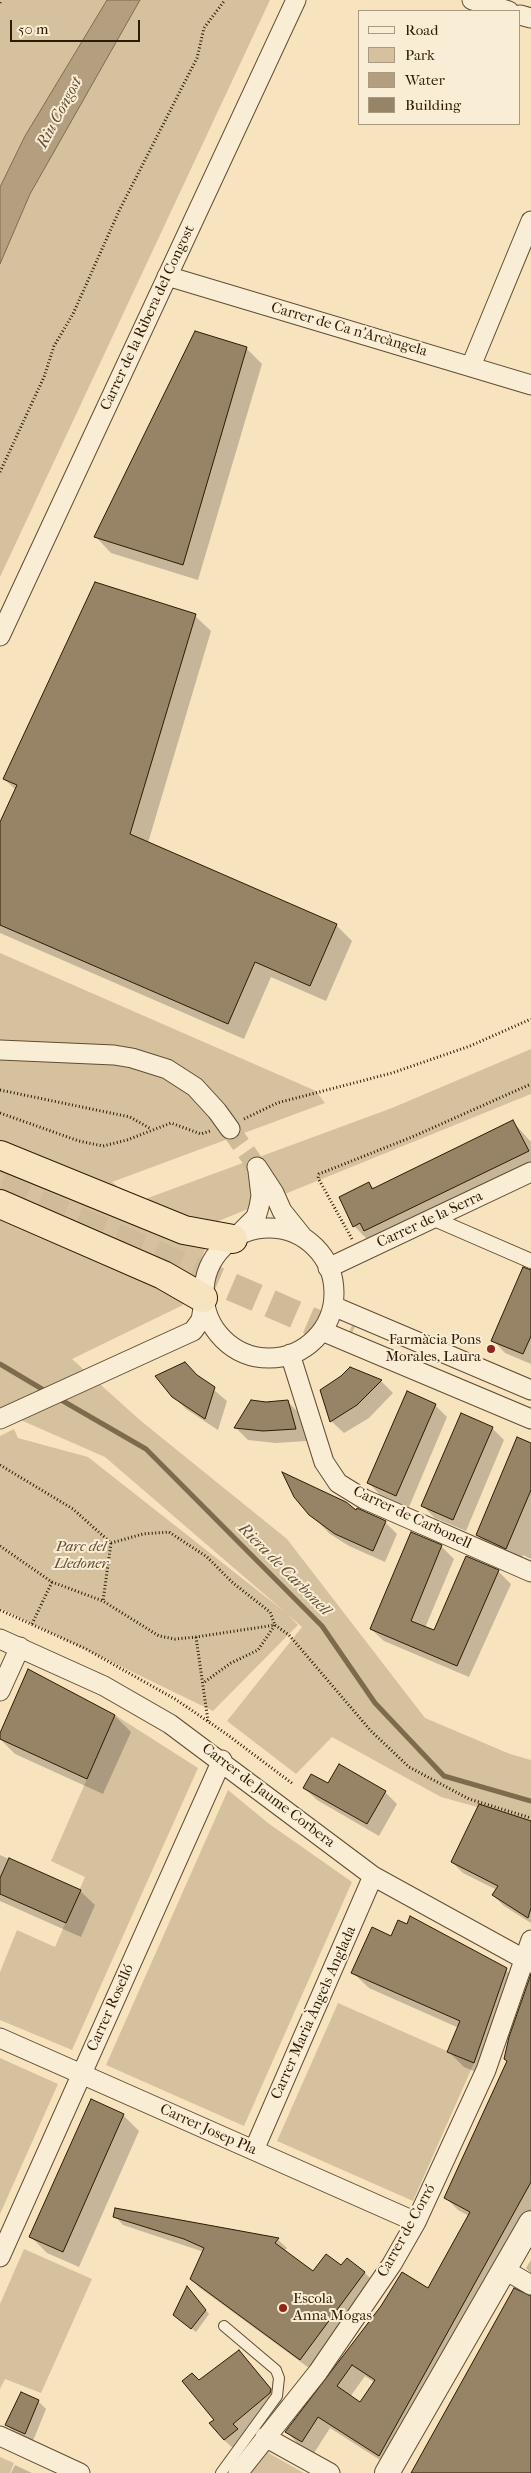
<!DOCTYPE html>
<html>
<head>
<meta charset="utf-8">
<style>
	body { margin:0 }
	#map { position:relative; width:531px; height:2473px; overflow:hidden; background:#f8e3bf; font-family:"IM FELL French Canon",serif }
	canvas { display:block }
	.legend { position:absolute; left:358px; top:10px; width:162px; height:115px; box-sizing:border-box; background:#faedd5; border:1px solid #a89981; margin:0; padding:6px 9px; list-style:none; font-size:15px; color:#2e1b03 }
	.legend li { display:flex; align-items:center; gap:10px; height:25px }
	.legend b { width:25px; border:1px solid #a89981 }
	.scale { position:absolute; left:10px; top:20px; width:130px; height:22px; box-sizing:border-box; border:2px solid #2e1b03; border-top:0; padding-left:6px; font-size:15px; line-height:18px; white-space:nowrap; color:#2e1b03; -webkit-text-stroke:4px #faedd5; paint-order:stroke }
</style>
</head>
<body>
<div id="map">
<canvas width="531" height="2473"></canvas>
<ul class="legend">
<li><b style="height:6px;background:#faedd5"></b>Road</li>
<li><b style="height:14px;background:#d6c19f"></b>Park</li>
<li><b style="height:14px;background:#b39f7f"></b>Water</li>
<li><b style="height:14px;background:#978365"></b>Building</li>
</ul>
<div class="scale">50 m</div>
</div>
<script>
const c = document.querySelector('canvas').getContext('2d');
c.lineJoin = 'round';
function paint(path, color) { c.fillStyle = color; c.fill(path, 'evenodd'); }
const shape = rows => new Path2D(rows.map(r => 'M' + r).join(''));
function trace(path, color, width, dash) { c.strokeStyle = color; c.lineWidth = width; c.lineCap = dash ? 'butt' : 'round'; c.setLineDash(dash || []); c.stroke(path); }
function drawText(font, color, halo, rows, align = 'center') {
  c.font = font + ' "IM FELL French Canon",serif'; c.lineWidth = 4; c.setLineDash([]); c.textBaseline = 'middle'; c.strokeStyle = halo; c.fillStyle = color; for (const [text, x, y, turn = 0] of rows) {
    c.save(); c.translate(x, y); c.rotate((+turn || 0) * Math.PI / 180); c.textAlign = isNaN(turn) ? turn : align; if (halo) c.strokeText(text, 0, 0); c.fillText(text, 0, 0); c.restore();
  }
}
const green = shape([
	[0,0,107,0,25,136,0,187],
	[140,0,270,0,0,577,0,264,30,194],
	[0,953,316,1091,325,1103,112,1182,137,1202,392,1108,531,1049,531,1094,216,1222,183,1305,72,1359,141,1421,287,1539,425,1718,510,1754,531,1760,531,1822,441,1797,332,1737,296,1774,227,1721,302,1627,288,1615,298,1625,213,1711,0,1608,0,1436,14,1429,18,1438,88,1457,285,1612,105,1457,0,1411],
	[115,1715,198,1768,72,2050,0,2020,0,1972,17,1930,55,1947,85,1877,51,1861],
	[228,1790,268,1823,352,1882,244,2126,106,2065],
	[338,2003,474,2063,413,2201,277,2141],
	[0,2058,58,2084,0,2214],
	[24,2249,92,2279,41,2393,5,2379,0,2389,0,2304],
	[267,2451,272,2455,304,2473,250,2473],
	[0,2457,14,2463,10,2473,0,2473]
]);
const water = shape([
	[107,0,140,0,30,194,0,264,0,187,25,136,107,0]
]);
const shadow = shape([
	[246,348,262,364,198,580,111,553,96,537],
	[195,616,211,631,148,843,336,925,352,941,326,1001,271,977,244,1039,0,933,0,825,16,790,4,779],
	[513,1122,531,1142,531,1173,370,1242,354,1226,369,1183,375,1189],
	[531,1270,531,1364,505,1353,493,1340],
	[350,1368,381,1381,393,1393,369,1418,344,1433,331,1421,321,1391,342,1377],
	[200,1378,227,1401,218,1430,186,1409,173,1396],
	[288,1402,300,1414,307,1441,276,1443,248,1440,236,1428,278,1403],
	[435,1405,447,1417,409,1507,381,1496,369,1483],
	[492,1428,504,1440,466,1531,435,1518,423,1506],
	[531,1444,531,1559,523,1555,521,1561,489,1548,477,1535],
	[357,1511,385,1522,397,1534,385,1562,349,1546,330,1534,317,1521],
	[412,1533,441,1546,454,1559,425,1628,434,1632,498,1571,511,1584,469,1677,384,1641,371,1629],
	[28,1671,115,1716,131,1732,103,1794,15,1754,0,1739],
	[328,1785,385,1792,397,1804,379,1836,317,1800,304,1788],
	[531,1822,531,1923,504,1906,493,1895,497,1890,463,1873,452,1862],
	[0,1855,80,1891,95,1905,81,1937,0,1901],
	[392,1937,504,1968,520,1984,490,2078,464,2067,448,2051,459,2028,369,1988,353,1973],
	[531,1987,531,2215,391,2467,330,2428,314,2453,298,2444,287,2432,382,2306,429,2290,469,2216,458,2210,446,2198,508,2061],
	[365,2376,375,2383,360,2404,350,2397],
	[123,2115,139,2131,79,2267,47,2253,31,2237],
	[116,2210,278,2240,287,2248,284,2251,314,2273,342,2267,364,2272,373,2281,309,2368,200,2288,191,2279,204,2252,123,2225,115,2216],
	[531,2260,531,2273,526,2268],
	[190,2292,209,2314,196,2332,179,2319],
	[239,2351,283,2402,282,2406,244,2437,237,2452,224,2440,216,2420],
	[38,2401,46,2409,33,2441,15,2433,7,2425],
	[15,2465,32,2473,11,2473]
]);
const stream = shape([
	[0,1364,47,1392],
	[56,1397,146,1449,322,1626,375,1703,444,1776,531,1801]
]);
const building = shape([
	[195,331,247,347,183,565,94,537,195,331],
	[95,582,196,614,130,834,337,924,310,986,255,962,228,1024,0,925,0,822,17,785,3,779,95,582],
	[513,1120,529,1151,364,1231,360,1223,353,1227,339,1197,369,1182,372,1189,513,1120],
	[523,1267,531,1270,531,1336,523,1354,491,1341,523,1267],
	[185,1362,197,1375,215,1387,205,1419,172,1397,155,1376,185,1362],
	[350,1367,382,1380,357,1405,330,1422,320,1390,341,1376,350,1367],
	[407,1391,436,1404,396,1496,367,1483,407,1391],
	[251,1400,266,1402,288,1400,296,1429,263,1431,234,1428,251,1400],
	[461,1413,493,1427,453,1520,421,1506,461,1413],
	[517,1437,531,1443,531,1490,506,1549,476,1535,517,1437],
	[282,1472,346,1502,356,1510,357,1508,386,1521,373,1551,335,1534,309,1515,294,1497,282,1472],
	[411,1532,442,1545,411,1621,434,1630,466,1556,499,1570,457,1666,370,1629,411,1532],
	[28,1669,115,1715,87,1779,0,1739,0,1733,28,1669],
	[339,1764,386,1791,367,1824,303,1788,311,1774,328,1783,339,1764],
	[479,1804,531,1821,531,1908,528,1918,492,1895,498,1886,451,1862,479,1804],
	[9,1858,81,1890,66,1923,0,1894,0,1878,9,1858],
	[410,1916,507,1968,474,2063,447,2052,460,2021,351,1973,372,1927,391,1936,398,1920,407,1924,410,1916],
	[531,1974,531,2182,379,2456,318,2417,302,2442,285,2432,381,2306,402,2272,428,2288,470,2212,444,2198,507,2061,504,2059,509,2037,531,1974],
	[352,2365,375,2380,360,2402,337,2386,352,2365],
	[91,2099,124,2114,63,2252,29,2237,91,2099],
	[115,2208,279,2238,275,2243,313,2271,326,2254,341,2265,347,2258,365,2272,300,2360,190,2279,204,2248,184,2239,113,2217,115,2208],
	[187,2286,206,2310,191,2329,173,2315,187,2286],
	[514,2288,531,2296,531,2473,411,2473,514,2288],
	[239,2350,271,2389,270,2393,233,2424,238,2429,224,2440,209,2423,214,2420,182,2381,192,2373,199,2380,239,2350],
	[21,2392,39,2400,25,2434,5,2425,21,2392]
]);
const minorTunnel = shape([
	[230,1129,257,1167]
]);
const trunkTunnel = shape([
	[0,1187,350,1338]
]);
const path = shape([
	[0,3,1,0],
	[0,472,44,377,54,346,73,314,119,211,197,58,204,28,225,0],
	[0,1090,130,1117,151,1129],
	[0,1113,79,1141,103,1146,127,1140,171,1123,201,1134,210,1131],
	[244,1119,277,1103,392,1073,470,1046,531,1019],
	[352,1239,318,1178,319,1174,412,1137,531,1084],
	[0,1465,73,1509,111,1543,103,1601],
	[111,1543,143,1534,169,1532,207,1557,233,1583,270,1612,275,1625,258,1650,231,1663,203,1683],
	[0,1546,52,1582,103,1601,159,1636,175,1639,196,1637,275,1625,289,1635,371,1731,409,1767,469,1799,531,1818],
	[0,1610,86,1649,175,1699,225,1733,293,1784],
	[32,1624,52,1582],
	[196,1637,208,1721]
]);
const service = shape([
	[221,2473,277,2396,279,2378,276,2370,224,2326]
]);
const pedestrian = shape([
	[432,1218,531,1261]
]);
const minor = shape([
	[472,0,509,11],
	[520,15,531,18],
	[167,276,531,385],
	[471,366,531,221],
	[0,636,296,0],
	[0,1050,114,1055,132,1058,167,1069,195,1087,217,1111,230,1129],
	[257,1167,274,1193,282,1211,302,1236],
	'204 1293a65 65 0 1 1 130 0a65 65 0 1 1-130 0Z',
	[240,1233,256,1217,259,1207,261,1196,258,1171],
	[328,1268,531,1172],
	[333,1306,531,1390],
	[322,1331,531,1419],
	[290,1354,324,1462,338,1483,364,1499,531,1572],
	[0,1419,193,1331,201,1320,204,1303],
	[0,1639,104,1686,170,1724,373,1876,531,1963],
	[0,1691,20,1647],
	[0,2038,416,2222],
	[254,2150,373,1876],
	[0,2257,222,1760],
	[505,2270,531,2285],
	[0,2436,80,2473],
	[265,2437,330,2473],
	[238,2473,318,2372,392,2264,416,2222,486,2070,531,1940]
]);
const tertiary = shape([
	[387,2473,531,2223]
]);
const trunk = shape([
	[0,1155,184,1230,233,1239],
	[0,1204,163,1275,203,1298]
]);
const markers = [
	[491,1349,5,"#8f2418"],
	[283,2308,5,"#8f2418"]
];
const streetNames = [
	["Carrer de la Ribera del Congost",148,318,-65],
	["Carrer de Ca n'Arcàngela",349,330,16],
	["Carrer de la Serra",430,1220,-25],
	["Carrer de Carbonell",412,1518,25],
	["Carrer de Jaume Corbera",268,1796,37],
	["Carrer Roselló",111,2008,-66],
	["Carrer Maria Àngels Anglada",314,2013,-66],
	["Carrer Josep Pla",208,2130,24],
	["Carrer de Corró",407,2231,-61]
];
const poiNames = [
	["Farmàcia Pons",481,1340],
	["Morales, Laura",481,1357],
	["Escola",293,2299,"left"],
	["Anna Mogas",293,2316,"left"]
];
const parkNames = [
	["Parc del",81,1547],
	["Lledoner",81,1564]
];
const waterNames = [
	["Riu Congost",60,113,-62],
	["Riera de Carbonell",284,1570,45]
];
paint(green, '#d6c19f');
paint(water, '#b39f7f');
trace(water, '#7e6a4d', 1);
paint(shadow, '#0003');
trace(stream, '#7e6a4d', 5);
paint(building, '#978365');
trace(building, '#2e1b03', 1);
trace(minorTunnel, '#d0bb99', 19, [19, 9]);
trace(trunkTunnel, '#d0bb99', 28, [28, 14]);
trace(service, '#604d32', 12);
trace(pedestrian, '#604d32', 16);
trace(minor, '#604d32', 21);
trace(tertiary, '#604d32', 26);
trace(trunk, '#2e1b03', 30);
trace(path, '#2e1b03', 3, [1, 2.5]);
trace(service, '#faedd5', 10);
trace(pedestrian, '#faedd5', 14);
trace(minor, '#faedd5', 19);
trace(tertiary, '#faedd5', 24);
trace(trunk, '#f8e3bf', 28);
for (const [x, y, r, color] of markers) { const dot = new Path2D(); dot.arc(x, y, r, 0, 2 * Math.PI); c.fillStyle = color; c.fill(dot); trace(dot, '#faedd5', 2); }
drawText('15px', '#2e1b03', '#faedd5', streetNames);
drawText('15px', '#2e1b03', '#faedd5', poiNames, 'right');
drawText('italic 15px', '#604d32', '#faedd5', parkNames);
drawText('italic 16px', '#635035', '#faedd5', waterNames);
</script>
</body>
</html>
